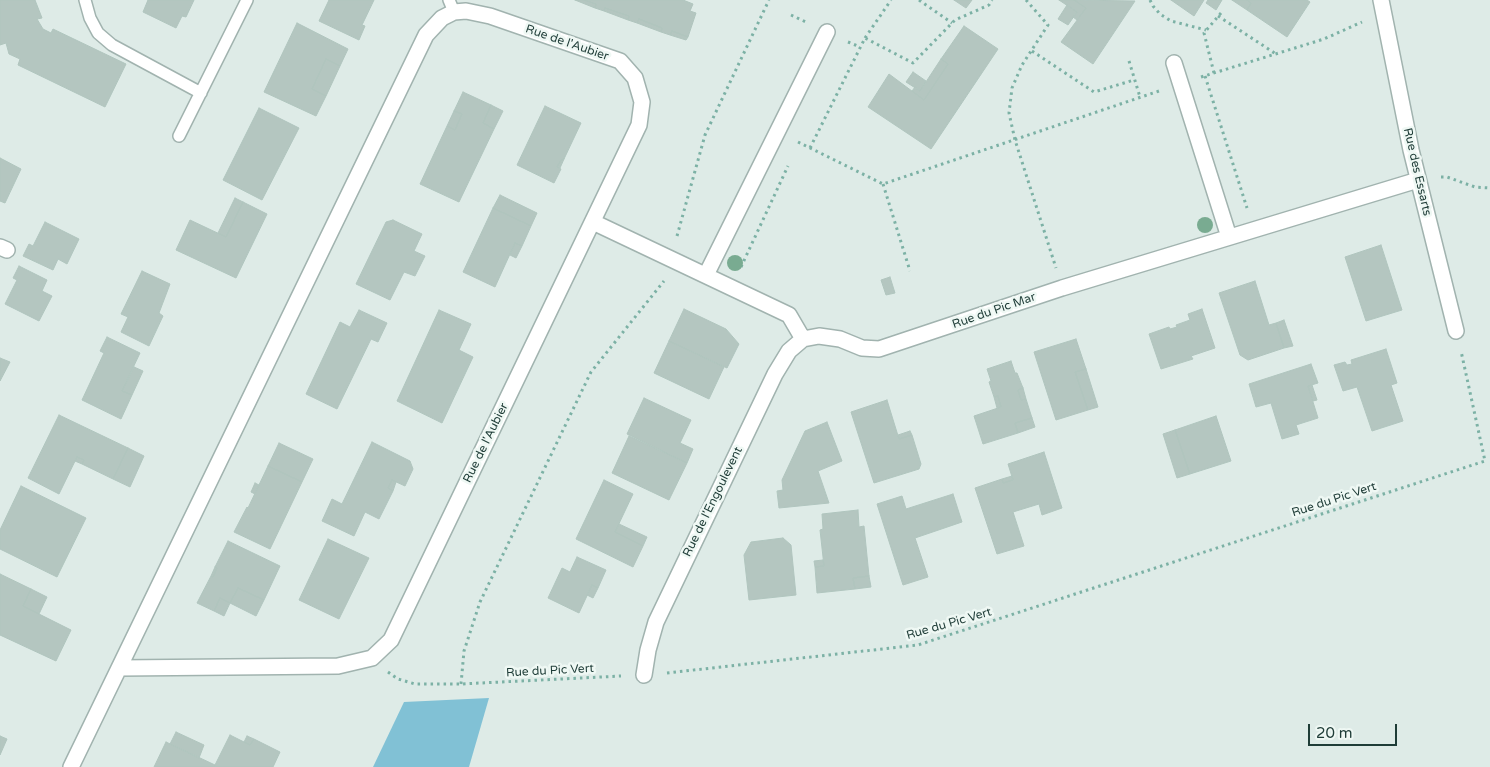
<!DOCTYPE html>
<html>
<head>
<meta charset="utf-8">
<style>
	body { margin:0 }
	#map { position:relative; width:1490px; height:767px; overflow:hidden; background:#deebe7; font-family:"Varela Round",sans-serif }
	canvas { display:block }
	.scale { position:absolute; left:1308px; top:724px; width:89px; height:22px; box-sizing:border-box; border:2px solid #1e3c37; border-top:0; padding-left:6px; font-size:15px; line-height:18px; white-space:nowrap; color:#1e3c37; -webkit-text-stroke:4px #eff8f4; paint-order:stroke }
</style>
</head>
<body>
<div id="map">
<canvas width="1490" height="767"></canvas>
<div class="scale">20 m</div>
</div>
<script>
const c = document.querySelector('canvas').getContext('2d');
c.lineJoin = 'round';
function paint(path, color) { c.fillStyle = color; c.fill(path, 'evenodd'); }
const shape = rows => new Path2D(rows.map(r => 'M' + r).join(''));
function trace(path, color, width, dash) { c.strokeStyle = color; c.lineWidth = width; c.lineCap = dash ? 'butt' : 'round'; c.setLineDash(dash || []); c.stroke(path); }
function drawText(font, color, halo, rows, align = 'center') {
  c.font = font + ' "Varela Round",sans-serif'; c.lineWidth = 5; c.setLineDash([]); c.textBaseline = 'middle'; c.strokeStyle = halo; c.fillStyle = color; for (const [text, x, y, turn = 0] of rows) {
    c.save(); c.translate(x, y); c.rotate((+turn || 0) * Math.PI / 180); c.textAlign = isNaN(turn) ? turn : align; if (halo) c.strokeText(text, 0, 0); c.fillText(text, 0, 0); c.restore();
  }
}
const water = shape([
	[489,698,469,767,373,767,404,702]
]);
const building = shape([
	[0,0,35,0,42,18,37,19,43,29,51,33,53,29,126,64,105,107,18,65,20,59,9,54,6,43,0,45,0,0],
	[148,0,194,0,186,17,182,16,176,28,143,12,148,0],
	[329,0,374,0,362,25,365,26,359,40,319,21,329,0],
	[575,0,584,0,596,4,595,8,575,0],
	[584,0,683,0,693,4,690,11,696,13,688,37,672,31,670,35,661,32,662,28,639,19,637,23,628,20,629,16,605,8,604,11,595,8,596,4,584,0],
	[954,0,972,0,966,8,954,0],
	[1059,0,1074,0,1086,8,1077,20,1073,17,1077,12,1059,0],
	[1074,0,1135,1,1093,64,1061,42,1086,8,1074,0],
	[1171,0,1204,0,1194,16,1171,0],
	[1208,0,1222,0,1216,10,1206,3,1208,0],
	[1232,0,1247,0,1251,3,1247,10,1232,0],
	[1247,0,1307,0,1310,2,1287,37,1247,10,1251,3,1247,0],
	[1067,5,1077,12,1068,25,1058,19,1067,5],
	[605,8,629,16,628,20,604,11,605,8],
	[639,19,662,28,661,32,637,23,639,19],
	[297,23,348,49,340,66,326,59,312,89,326,96,316,116,264,92,297,23],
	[964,26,998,49,931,149,868,107,889,74,924,100,948,64,941,59,964,26],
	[672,31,688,37,686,40,670,35,672,31],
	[326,59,340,66,326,96,312,89,326,59],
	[941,59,948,64,924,100,912,91,915,87,920,91,941,59],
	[913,72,926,81,920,91,906,82,913,72],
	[463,92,491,105,483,123,494,129,459,202,420,184,447,126,455,130,462,114,454,111,463,92],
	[491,105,503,111,494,129,483,123,491,105],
	[545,106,581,123,564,159,561,160,557,167,561,169,554,183,517,165,545,106],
	[259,108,299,128,262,200,223,180,259,108],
	[454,111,462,114,455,130,447,126,454,111],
	[0,158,21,169,5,203,0,201,0,158],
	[564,159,560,168,557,167,561,160,564,159],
	[500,195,537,213,531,226,493,208,500,195],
	[235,198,243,202,226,237,218,233,235,198],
	[243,202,267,214,236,278,176,250,190,220,226,237,243,202],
	[493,208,531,226,522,246,515,243,495,287,463,272,493,208],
	[393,220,422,234,414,251,425,256,415,276,404,272,390,300,356,284,386,222,393,220],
	[45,222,79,239,67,264,58,259,53,270,23,256,29,244,33,246,45,222],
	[515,243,522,246,516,258,510,255,515,243],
	[1381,245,1402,310,1366,321,1345,257,1381,245],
	[19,266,47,280,42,291,52,296,39,321,5,304,17,280,13,278,19,266],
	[142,271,170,284,159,313,163,316,149,346,121,332,128,317,121,314,142,271],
	[890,277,895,293,886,295,881,280,890,277],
	[1255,281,1269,325,1276,323,1284,348,1248,360,1240,355,1219,293,1255,281],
	[684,309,726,329,739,344,727,368,669,341,684,309],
	[1202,309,1215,348,1191,356,1193,359,1161,369,1149,334,1169,327,1170,329,1177,327,1176,325,1190,320,1188,314,1202,309],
	[359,310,387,323,378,342,371,339,337,409,306,394,340,322,350,327,359,310],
	[439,310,471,324,459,350,473,357,442,423,397,401,439,310],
	[1284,320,1293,346,1284,348,1276,323,1284,320],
	[107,337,140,353,122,391,132,395,121,419,82,400,104,353,100,351,107,337],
	[1076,339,1086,369,1075,372,1088,410,1056,420,1034,352,1076,339],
	[669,341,724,367,709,399,654,373,669,341],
	[1386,349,1397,383,1391,385,1403,421,1372,431,1357,387,1343,391,1334,365,1345,362,1347,365,1352,364,1351,360,1386,349],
	[0,358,10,362,0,381,0,358],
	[1011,361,1015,373,1017,373,1023,388,1018,390,1021,400,1026,399,1032,418,1015,423,1018,433,983,444,974,416,1001,407,998,396,994,397,989,382,991,381,987,369,1011,361],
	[1311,364,1318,383,1308,386,1318,418,1296,425,1299,434,1282,439,1271,403,1256,407,1249,384,1311,364],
	[134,367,143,371,132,395,122,391,134,367],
	[1086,369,1098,407,1088,410,1075,372,1086,369],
	[1312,385,1317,400,1313,401,1308,386,1312,385],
	[1023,388,1026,399,1021,400,1018,390,1023,388],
	[998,396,1001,407,997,408,994,397,998,396],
	[644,398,691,420,680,443,693,449,687,463,627,434,644,398],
	[887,400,899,439,912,435,921,464,919,469,874,483,851,412,887,400],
	[59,415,128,448,113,479,82,464,84,460,77,457,59,494,28,478,59,415],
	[1216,416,1231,461,1190,474,1175,430,1216,416],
	[1032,418,1035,427,1018,433,1015,423,1032,418],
	[827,422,842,461,818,471,829,503,779,508,777,491,783,490,782,480,805,431,827,422],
	[1175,430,1190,474,1177,478,1163,434,1175,430],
	[910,431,912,435,899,439,898,435,910,431],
	[629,436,687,463,669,500,612,473,629,436],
	[372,442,410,461,413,469,405,486,392,480,388,488,393,491,379,519,365,512,354,536,322,521,332,499,342,504,372,442],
	[279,443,313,459,302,482,268,466,279,443],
	[128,448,144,456,130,487,113,479,128,448],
	[1044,452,1062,508,1042,515,1039,504,1013,512,1024,546,997,554,975,488,1002,479,1003,483,1013,480,1008,464,1044,452],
	[77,457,84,460,82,464,75,461,77,457],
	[268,466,302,482,270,549,234,532,247,507,248,508,268,466],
	[1012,476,1013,480,1003,483,1002,479,1012,476],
	[392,480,396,482,393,491,388,488,392,480],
	[604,480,633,494,615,532,643,546,633,567,576,539,604,480],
	[255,483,259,485,255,494,251,492,255,483],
	[21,486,86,518,57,577,0,549,0,530,21,486],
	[953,494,962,522,915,538,928,577,903,585,877,504,902,496,906,509,953,494],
	[858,510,859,527,864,526,869,576,853,578,855,589,817,593,815,567,824,566,820,530,823,529,822,514,858,510],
	[619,524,647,537,643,546,615,532,619,524],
	[783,538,791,545,796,595,749,600,744,555,751,542,783,538],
	[328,539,369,558,339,619,299,600,328,539],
	[228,541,280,566,264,600,238,588,230,603,220,598,214,611,197,603,211,576,213,577,217,568,215,567,228,541],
	[577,557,606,570,598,588,592,585,579,613,548,598,562,568,570,572,577,557],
	[823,560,824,566,815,567,814,561,823,560],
	[215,567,217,568,213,577,211,576,215,567],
	[0,574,31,589,23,606,71,630,56,661,0,635,0,574],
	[869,576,871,587,855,589,853,578,869,576],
	[592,585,598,588,593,598,587,595,592,585],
	[238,588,264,600,256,616,230,603,238,588],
	[31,589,47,597,39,614,23,606,31,589],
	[220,598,230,603,224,616,214,611,220,598],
	[176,732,204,745,199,758,170,744,176,732],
	[230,735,250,745,254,739,280,752,273,767,214,767,230,735],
	[0,736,7,739,0,755,0,736],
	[247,736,254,739,250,745,244,742,247,736],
	[166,742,215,765,214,767,154,767,166,742]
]);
const path = shape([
	[919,0,952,23],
	[1026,0,1048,25,1022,65,1012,88,1009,113,1015,140,1056,268],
	[1150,0,1153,6,1160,14,1171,21,1206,30],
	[791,15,806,22],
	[1218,16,1276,54],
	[865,38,891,0],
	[848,42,860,47],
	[1032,51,1094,92,1134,80],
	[1129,61,1140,97],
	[1214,73,1204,33,1221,13],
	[1205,76,1247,208],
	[1201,77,1324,39,1362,22],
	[798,142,883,184,1159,91],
	[810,148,865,38,913,63,955,20,989,5,992,0],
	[1441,177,1447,177,1475,187,1490,188],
	[883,184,910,271],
	[677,236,705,135,769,0],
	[741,267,788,166],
	[388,672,398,679,415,684,461,684,621,676],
	[667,673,918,645,1485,461,1461,351],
	[461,684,464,651,480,602,591,372,664,281]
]);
const lane = shape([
	[85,0,90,18,98,33,112,45,201,93],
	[449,0,454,12],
	[179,136,247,0]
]);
const street = shape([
	[1381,0,1411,150,1456,331],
	[1174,63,1229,237],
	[593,222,789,315,803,339,819,336,840,339,862,348,879,349,1062,288,1418,180],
	[0,247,7,250],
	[706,275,827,32],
	[644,675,648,650,656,622,775,374,789,351,803,339],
	[71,767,426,35,442,18,454,12,466,11,490,16,620,61,635,78,642,102,639,125,391,640,372,658,338,666,119,668]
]);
const trees = [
	[1205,225],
	[735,263]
];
const streetNames = [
	["Rue de l'Aubier",567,43,19],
	["Rue des Essarts",1417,172,77],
	["Rue du Pic Mar",994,311,-19],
	["Rue de l'Aubier",486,443,-64],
	["Rue du Pic Vert",1334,500,-18],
	["Rue de l'Engoulevent",713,502,-64],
	["Rue du Pic Vert",949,624,-16],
	["Rue du Pic Vert",550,671,-3]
];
paint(water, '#81c1d5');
paint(building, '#b4c6c0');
trace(building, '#b0c5be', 1);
trace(lane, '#a1b3af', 14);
trace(street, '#a1b3af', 18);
trace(path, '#7cb1a5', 3, [2.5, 4]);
trace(lane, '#fff', 11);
trace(street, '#fff', 15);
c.fillStyle = '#79ab91';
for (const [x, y] of trees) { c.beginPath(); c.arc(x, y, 8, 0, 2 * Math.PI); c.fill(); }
drawText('12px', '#1e3c37', '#eff8f4', streetNames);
</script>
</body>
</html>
